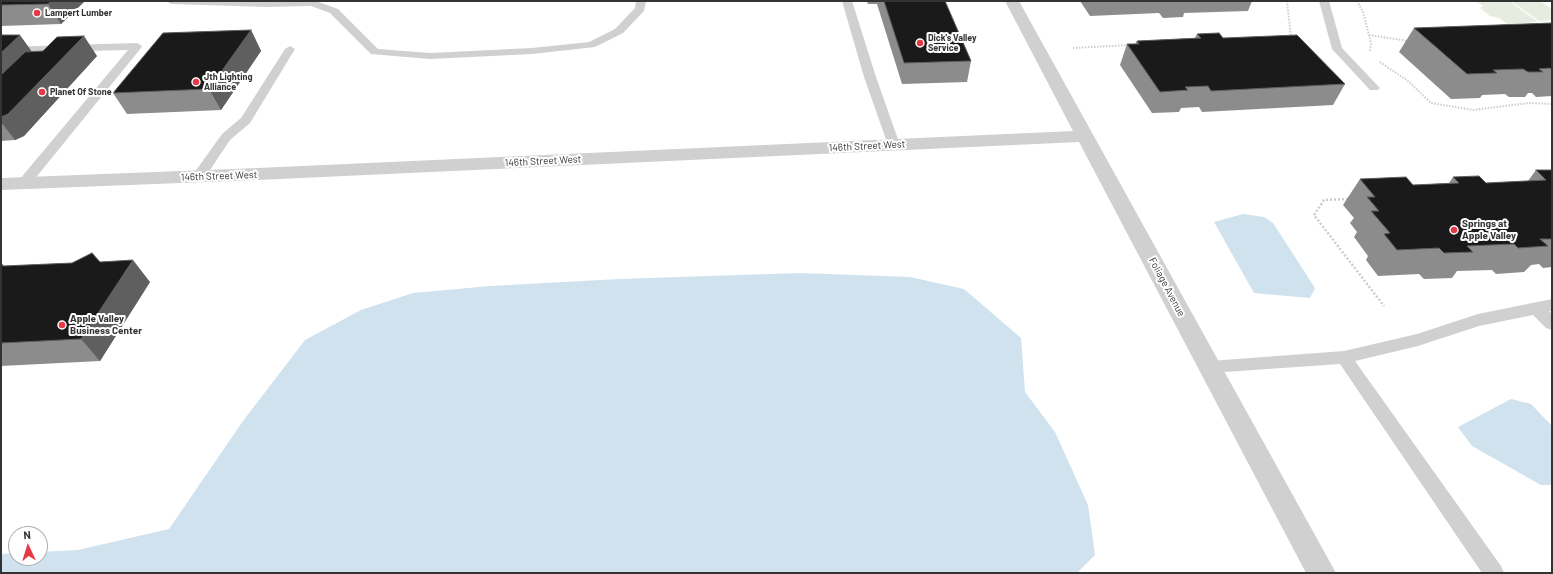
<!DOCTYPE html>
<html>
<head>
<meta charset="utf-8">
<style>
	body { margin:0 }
	#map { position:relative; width:1553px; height:574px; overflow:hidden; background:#fff; font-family:Barlow,sans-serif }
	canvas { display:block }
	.frame { position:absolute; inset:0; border:2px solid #333; pointer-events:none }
	.north { position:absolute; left:8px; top:526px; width:40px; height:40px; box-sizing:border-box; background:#fff; border:1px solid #adadad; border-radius:50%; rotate:356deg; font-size:11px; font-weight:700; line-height:16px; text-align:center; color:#333 }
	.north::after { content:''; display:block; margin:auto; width:14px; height:18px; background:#e63946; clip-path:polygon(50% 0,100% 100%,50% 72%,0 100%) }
</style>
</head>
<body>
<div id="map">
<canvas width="1553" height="574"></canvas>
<div class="frame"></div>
<div class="north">N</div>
</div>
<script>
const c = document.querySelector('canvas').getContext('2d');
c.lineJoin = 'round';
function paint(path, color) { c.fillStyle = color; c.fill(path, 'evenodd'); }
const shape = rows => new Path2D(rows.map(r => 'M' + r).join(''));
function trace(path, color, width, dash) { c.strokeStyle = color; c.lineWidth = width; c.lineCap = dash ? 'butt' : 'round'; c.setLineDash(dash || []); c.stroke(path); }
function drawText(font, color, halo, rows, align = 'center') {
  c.font = font + ' Barlow,sans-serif'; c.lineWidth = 4; c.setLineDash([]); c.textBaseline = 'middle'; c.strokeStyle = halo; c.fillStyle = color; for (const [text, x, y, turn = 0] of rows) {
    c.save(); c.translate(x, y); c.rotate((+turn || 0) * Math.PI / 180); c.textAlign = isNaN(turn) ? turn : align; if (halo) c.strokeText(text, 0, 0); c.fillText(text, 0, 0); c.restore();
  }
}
const green = shape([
	[1476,1,1509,1,1538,22,1507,24,1499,18,1490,16,1480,8,1483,6],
	[1511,1,1540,1,1552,9,1552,20,1539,21]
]);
const water = shape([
	[1243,214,1264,217,1273,223,1315,288,1310,298,1254,293,1214,222],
	[800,273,910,277,964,289,1021,338,1025,392,1055,432,1088,505,1095,555,1077,573,1,573,1,554,16,553,16,558,40,558,40,552,78,550,169,529,243,421,305,340,361,310,413,293,490,286,619,279],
	[1511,399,1531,404,1552,426,1552,485,1541,485,1472,446,1458,427]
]);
const pathFar1 = shape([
	[1287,1,1291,38],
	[1357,1,1363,12,1369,35,1371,44,1370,51],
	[1369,35,1408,41],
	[1073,48,1129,45],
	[1380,62,1408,81,1431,103,1473,110,1529,103,1552,104]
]);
const path = shape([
	[1348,199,1324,200,1314,215,1384,306]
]);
const lane = shape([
	[166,1,316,1,338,9,378,49,430,53,532,48,589,42,615,29,635,8,636,1,646,1,644,11,623,33,595,47,532,54,430,59,371,54,330,13,311,6,266,7,171,4,166,1],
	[842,1,852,1,876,77,900,145,898,148,890,148,888,145,864,77,842,1],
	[1319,1,1329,1,1342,48,1378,86,1380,88,1378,90,1370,90,1332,49,1319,1],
	[137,43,142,46,141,48,29,186,24,187,19,186,17,183,19,180,128,50,1,53,1,47,137,43],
	[290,46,295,49,250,123,230,140,204,179,199,180,194,179,192,176,222,134,241,118,285,49,290,46],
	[1552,299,1552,311,1549,311,1552,314,1552,330,1546,328,1533,315,1479,326,1418,346,1355,361,1501,566,1504,573,1482,573,1340,364,1210,373,1204,372,1202,367,1204,362,1210,361,1344,351,1417,334,1478,314,1552,299]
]);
const street = shape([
	[1005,1,1019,1,1336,573,1306,573,1079,142,258,180,1,190,1,178,258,168,1073,131,1005,1]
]);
const wall = shape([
	[1,1,85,1,61,24,1,26],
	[867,1,945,1,971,61,967,82,902,84,877,4,868,4],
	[1080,1,1252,1,1248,11,1184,13,1183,17,1163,18,1159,13,1090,16],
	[1552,23,1552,96,1536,97,1532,93,1528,93,1525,97,1509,97,1505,94,1482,95,1480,98,1451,99,1399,52,1414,28],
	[251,30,261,51,221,110,127,114,113,93],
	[1197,34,1223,38,1345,84,1333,105,1202,112,1199,107,1181,108,1179,112,1152,113,1120,65,1127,44,1135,44,1137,41,1195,38],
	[1,35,32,52,97,56,24,136,15,140,1,141],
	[1536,170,1552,170,1552,267,1543,268,1539,264,1531,265,1524,272,1496,274,1492,270,1457,271,1452,278,1424,279,1419,274,1378,276,1366,260,1368,256,1354,237,1357,232,1350,223,1354,218,1343,205,1360,179,1413,185,1449,183,1453,177,1486,183,1528,181],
	[100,262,150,282,100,361,1,366,1,263,4,266]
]);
const shadedWall = shape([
	[51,1,85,1,61,24,48,4],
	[251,30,261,51,221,110,209,89],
	[20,35,35,56,1,89,1,53],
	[84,36,97,56,24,136,15,140,1,122,1,117],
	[133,260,150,282,100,361,81,339]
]);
const building = shape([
	[1,1,51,1,48,4,1,5,1,1],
	[884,1,945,1,971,61,904,63,884,1],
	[1552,23,1552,70,1550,68,1539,69,1543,72,1528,72,1523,69,1493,70,1497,73,1467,74,1414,28,1552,23],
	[251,30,209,89,113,93,163,33,251,30],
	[1219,33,1223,38,1297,35,1345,84,1211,91,1208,86,1185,87,1188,90,1160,92,1127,44,1139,44,1137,41,1201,38,1197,34,1219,33],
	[1,35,20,35,1,53,1,35],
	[84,36,8,114,1,117,1,75,25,52,43,51,57,37,84,36],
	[1536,170,1552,170,1552,239,1540,239,1548,246,1518,248,1514,244,1467,246,1473,252,1444,253,1439,248,1397,250,1384,234,1390,233,1371,211,1379,211,1367,197,1375,197,1360,179,1406,177,1413,185,1459,183,1453,177,1479,176,1486,183,1546,180,1536,170],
	[92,253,100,262,133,260,81,339,1,343,1,263,3,266,72,263,92,253]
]);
const markers = [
	[37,13,4,"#e63946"],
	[920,43,4,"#e63946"],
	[196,82,4,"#e63946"],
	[42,92,4,"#e63946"],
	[1454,230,4,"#e63946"],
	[62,325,4,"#e63946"]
];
const farPoinames = [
	["Lampert Lumber",45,13],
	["Dick's Valley",928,38],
	["Service",928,48],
	["Jth Lighting",204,77],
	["Alliance",204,87],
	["Planet Of Stone",50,92]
];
const streetNames = [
	["146th Street West",867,146,-3],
	["146th Street West",543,161,-3],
	["146th Street West",219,176,-2],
	["Foliage Avenue",1167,287,62]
];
const poiNames = [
	["Springs at",1462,224],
	["Apple Valley",1462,236],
	["Apple Valley",70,319],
	["Business Center",70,331]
];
paint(green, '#e6ecdf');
paint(water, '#cfe2ee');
trace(pathFar1, '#cdcdcd', 2, [1.5, 1.5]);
trace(path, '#cdcdcd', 2.5, [2, 2]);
paint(lane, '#d0d0d0');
paint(street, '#d0d0d0');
paint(wall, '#8c8c8c');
paint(shadedWall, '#5f5f5f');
paint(building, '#1a1a1a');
trace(building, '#5f5f5f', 1);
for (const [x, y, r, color] of markers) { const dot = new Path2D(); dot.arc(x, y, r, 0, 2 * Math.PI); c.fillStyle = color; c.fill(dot); trace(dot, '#fff', 1.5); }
drawText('bold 9px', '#333', '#fff', farPoinames, 'left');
drawText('10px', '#333', '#fff', streetNames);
drawText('bold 10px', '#333', '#fff', poiNames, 'left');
</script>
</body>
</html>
